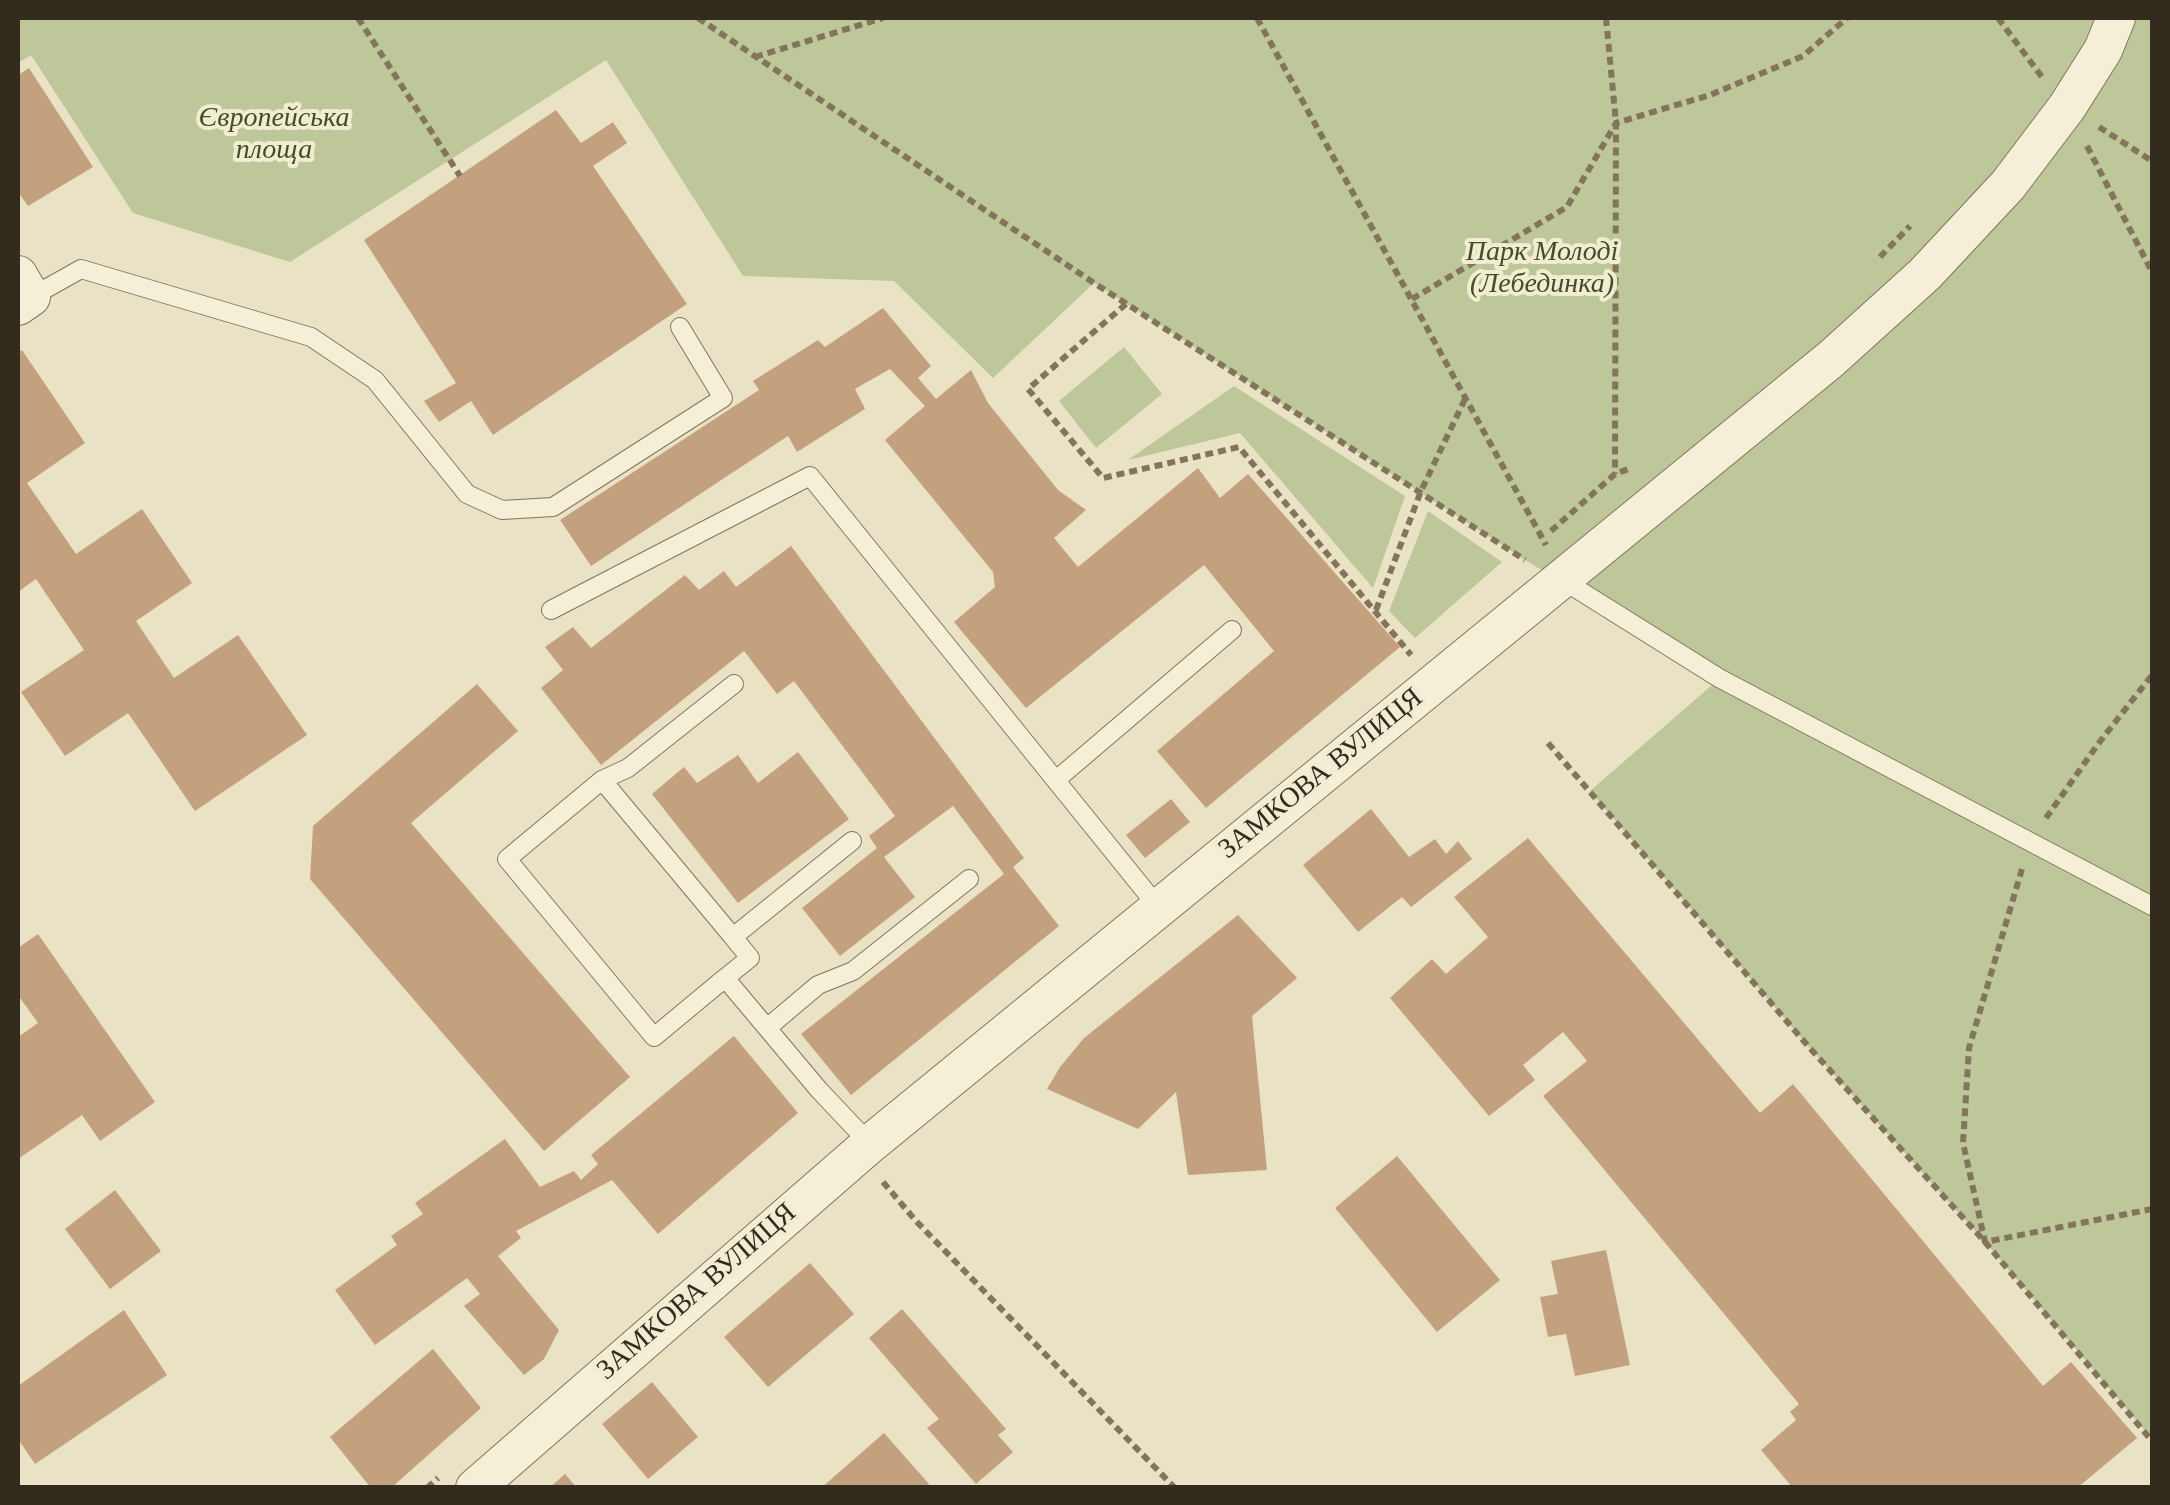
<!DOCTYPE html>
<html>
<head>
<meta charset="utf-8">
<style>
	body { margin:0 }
	#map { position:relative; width:2170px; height:1505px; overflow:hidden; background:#eae2c4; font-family:Georgia,serif }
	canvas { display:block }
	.frame { position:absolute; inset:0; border:20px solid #342b1f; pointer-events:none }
</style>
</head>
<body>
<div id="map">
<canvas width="2170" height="1505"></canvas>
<div class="frame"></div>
</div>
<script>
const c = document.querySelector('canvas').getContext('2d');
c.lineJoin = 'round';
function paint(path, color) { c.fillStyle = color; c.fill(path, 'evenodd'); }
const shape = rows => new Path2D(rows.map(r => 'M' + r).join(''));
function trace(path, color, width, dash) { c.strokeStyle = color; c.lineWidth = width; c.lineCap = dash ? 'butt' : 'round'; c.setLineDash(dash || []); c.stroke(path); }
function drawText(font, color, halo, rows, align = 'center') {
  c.font = font + ' Georgia,serif'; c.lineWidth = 8; c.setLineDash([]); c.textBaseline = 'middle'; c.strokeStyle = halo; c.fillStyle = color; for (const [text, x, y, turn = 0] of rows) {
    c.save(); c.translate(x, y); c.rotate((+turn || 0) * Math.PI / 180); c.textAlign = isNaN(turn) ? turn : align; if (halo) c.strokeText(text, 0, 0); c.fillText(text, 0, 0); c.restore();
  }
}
const green = shape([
	[18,18,2152,18,2152,1439,1985,1242,1808,1046,1590,791,1719,679,1522,558,1094,283,993,378,894,281,743,276,606,60,290,262,133,213,31,55,18,63],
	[1124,347,1162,394,1096,448,1059,401],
	[1234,386,1405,496,1373,588,1240,433,1128,460],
	[1428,511,1502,562,1415,638,1389,611]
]);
const building = shape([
	[29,68,93,167,28,206,18,192,18,75],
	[556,110,581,143,613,122,627,143,593,166,687,304,493,435,471,401,439,422,424,401,456,383,364,240],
	[883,308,931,366,918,378,936,399,971,370,988,403,1058,490,1086,510,1054,538,1078,567,1198,468,1220,498,1248,474,1400,647,1206,808,1157,751,1274,651,1204,565,1026,708,954,622,995,587,993,572,885,440,925,406,890,369,855,389,865,409,797,452,788,436,591,566,560,520,759,390,753,381,818,340,825,347],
	[22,350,85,443,27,483,76,554,142,509,192,583,136,621,174,678,238,635,307,735,195,811,128,713,65,756,21,692,84,650,36,579,18,592,18,353],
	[791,546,1024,858,1013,867,1059,926,851,1095,801,1034,1004,874,953,806,884,857,915,897,840,956,802,908,877,848,869,836,895,816,794,681,777,694,744,651,601,765,541,688,563,670,545,647,573,627,591,648,685,575,699,590,724,571,736,587],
	[477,684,518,731,411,823,630,1077,544,1151,310,879,313,826],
	[798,752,849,819,738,903,652,794,684,767,697,783,738,755,758,783],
	[1171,799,1190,822,1145,858,1126,835],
	[1371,809,1409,857,1435,839,1446,854,1458,841,1472,859,1411,907,1402,897,1358,932,1303,865],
	[1528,838,1760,1113,1793,1084,2043,1386,2071,1362,2137,1438,2077,1488,1793,1488,1761,1450,1796,1420,1790,1412,1799,1404,1543,1096,1587,1061,1563,1032,1523,1065,1535,1080,1489,1116,1390,998,1432,959,1446,974,1488,937,1454,897],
	[1238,915,1297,978,1252,1016,1267,1170,1188,1175,1176,1092,1138,1129,1047,1089,1060,1067,1084,1038],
	[38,934,155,1102,100,1141,82,1115,18,1159,18,1037,38,1023,18,995,18,948],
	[734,1036,798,1113,658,1234,612,1180,516,1231,521,1238,498,1256,559,1330,544,1359,524,1375,464,1306,480,1294,467,1278,375,1345,335,1290,397,1245,391,1236,423,1214,415,1203,505,1139,540,1187,574,1171,581,1180,598,1164,591,1155],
	[1397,1156,1500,1280,1437,1332,1335,1208],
	[115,1190,161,1251,110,1289,65,1229],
	[1606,1250,1630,1365,1575,1376,1566,1334,1548,1337,1540,1297,1558,1294,1551,1261],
	[810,1263,854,1314,768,1387,724,1337],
	[902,1309,1006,1429,998,1435,1013,1452,976,1484,927,1428,939,1419,869,1338],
	[124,1310,167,1375,35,1464,18,1439,18,1386],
	[433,1349,481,1408,391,1488,371,1488,330,1437],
	[652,1382,698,1437,648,1479,602,1424],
	[884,1433,929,1484,924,1488,821,1488],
	[565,1474,577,1488,549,1488]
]);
const path = shape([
	[358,18,460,176],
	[698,18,1094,283,1525,560],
	[1257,18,1546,545],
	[1606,18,1616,123,1615,474],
	[1998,18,2042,77],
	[755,57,883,18],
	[2099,127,2152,161],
	[2087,146,2152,272],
	[1880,257,1910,226],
	[1412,299,1567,207,1616,123,1710,95,1803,56,1847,18],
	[1126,304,1028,389,1103,478,1239,447,1411,655],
	[1551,531,1615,474,1631,468],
	[1376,610,1421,491,1466,397],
	[1548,743,1808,1046,1985,1242,2152,1441],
	[2046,818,2098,744,2152,675],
	[2022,869,1969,1048,1963,1143,1985,1242,2152,1209],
	[883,1182,916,1221,1175,1488],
	[427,1488,438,1478]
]);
const service = shape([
	[31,297,81,269,311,337,375,380,467,494,502,510,553,507,723,398,680,327],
	[1561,579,1719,678,2152,906],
	[551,610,810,476,1158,907],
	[602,780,628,768,734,684],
	[1056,780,1232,630],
	[852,841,733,937,602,780,507,859,654,1037,725,978,819,1090,870,1144],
	[725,978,750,958,733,937],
	[767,1028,818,985,853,971,969,879]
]);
const minor = shape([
	[18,275,31,297,18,306],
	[475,1488,870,1144,1831,359,1925,274,2008,185,2067,107,2103,50,2116,18]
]);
const parkNames = [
	["Європейська",274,119],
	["площа",274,151],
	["Парк Молоді",1542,253],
	["(Лебединка)",1542,285]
];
const streetNames = [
	["ЗАМКОВА ВУЛИЦЯ",1321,774,-39],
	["ЗАМКОВА ВУЛИЦЯ",697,1292,-41]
];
paint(green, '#bdc799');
paint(building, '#c4a17e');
trace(service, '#83745c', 20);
trace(minor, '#83745c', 40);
trace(path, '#83745c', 6, [8, 5]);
trace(service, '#f5efd7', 18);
trace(minor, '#f5efd7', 38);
drawText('italic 28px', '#414f28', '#f2ecd3', parkNames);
drawText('28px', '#342b1f', '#f2ecd3', streetNames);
</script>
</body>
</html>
